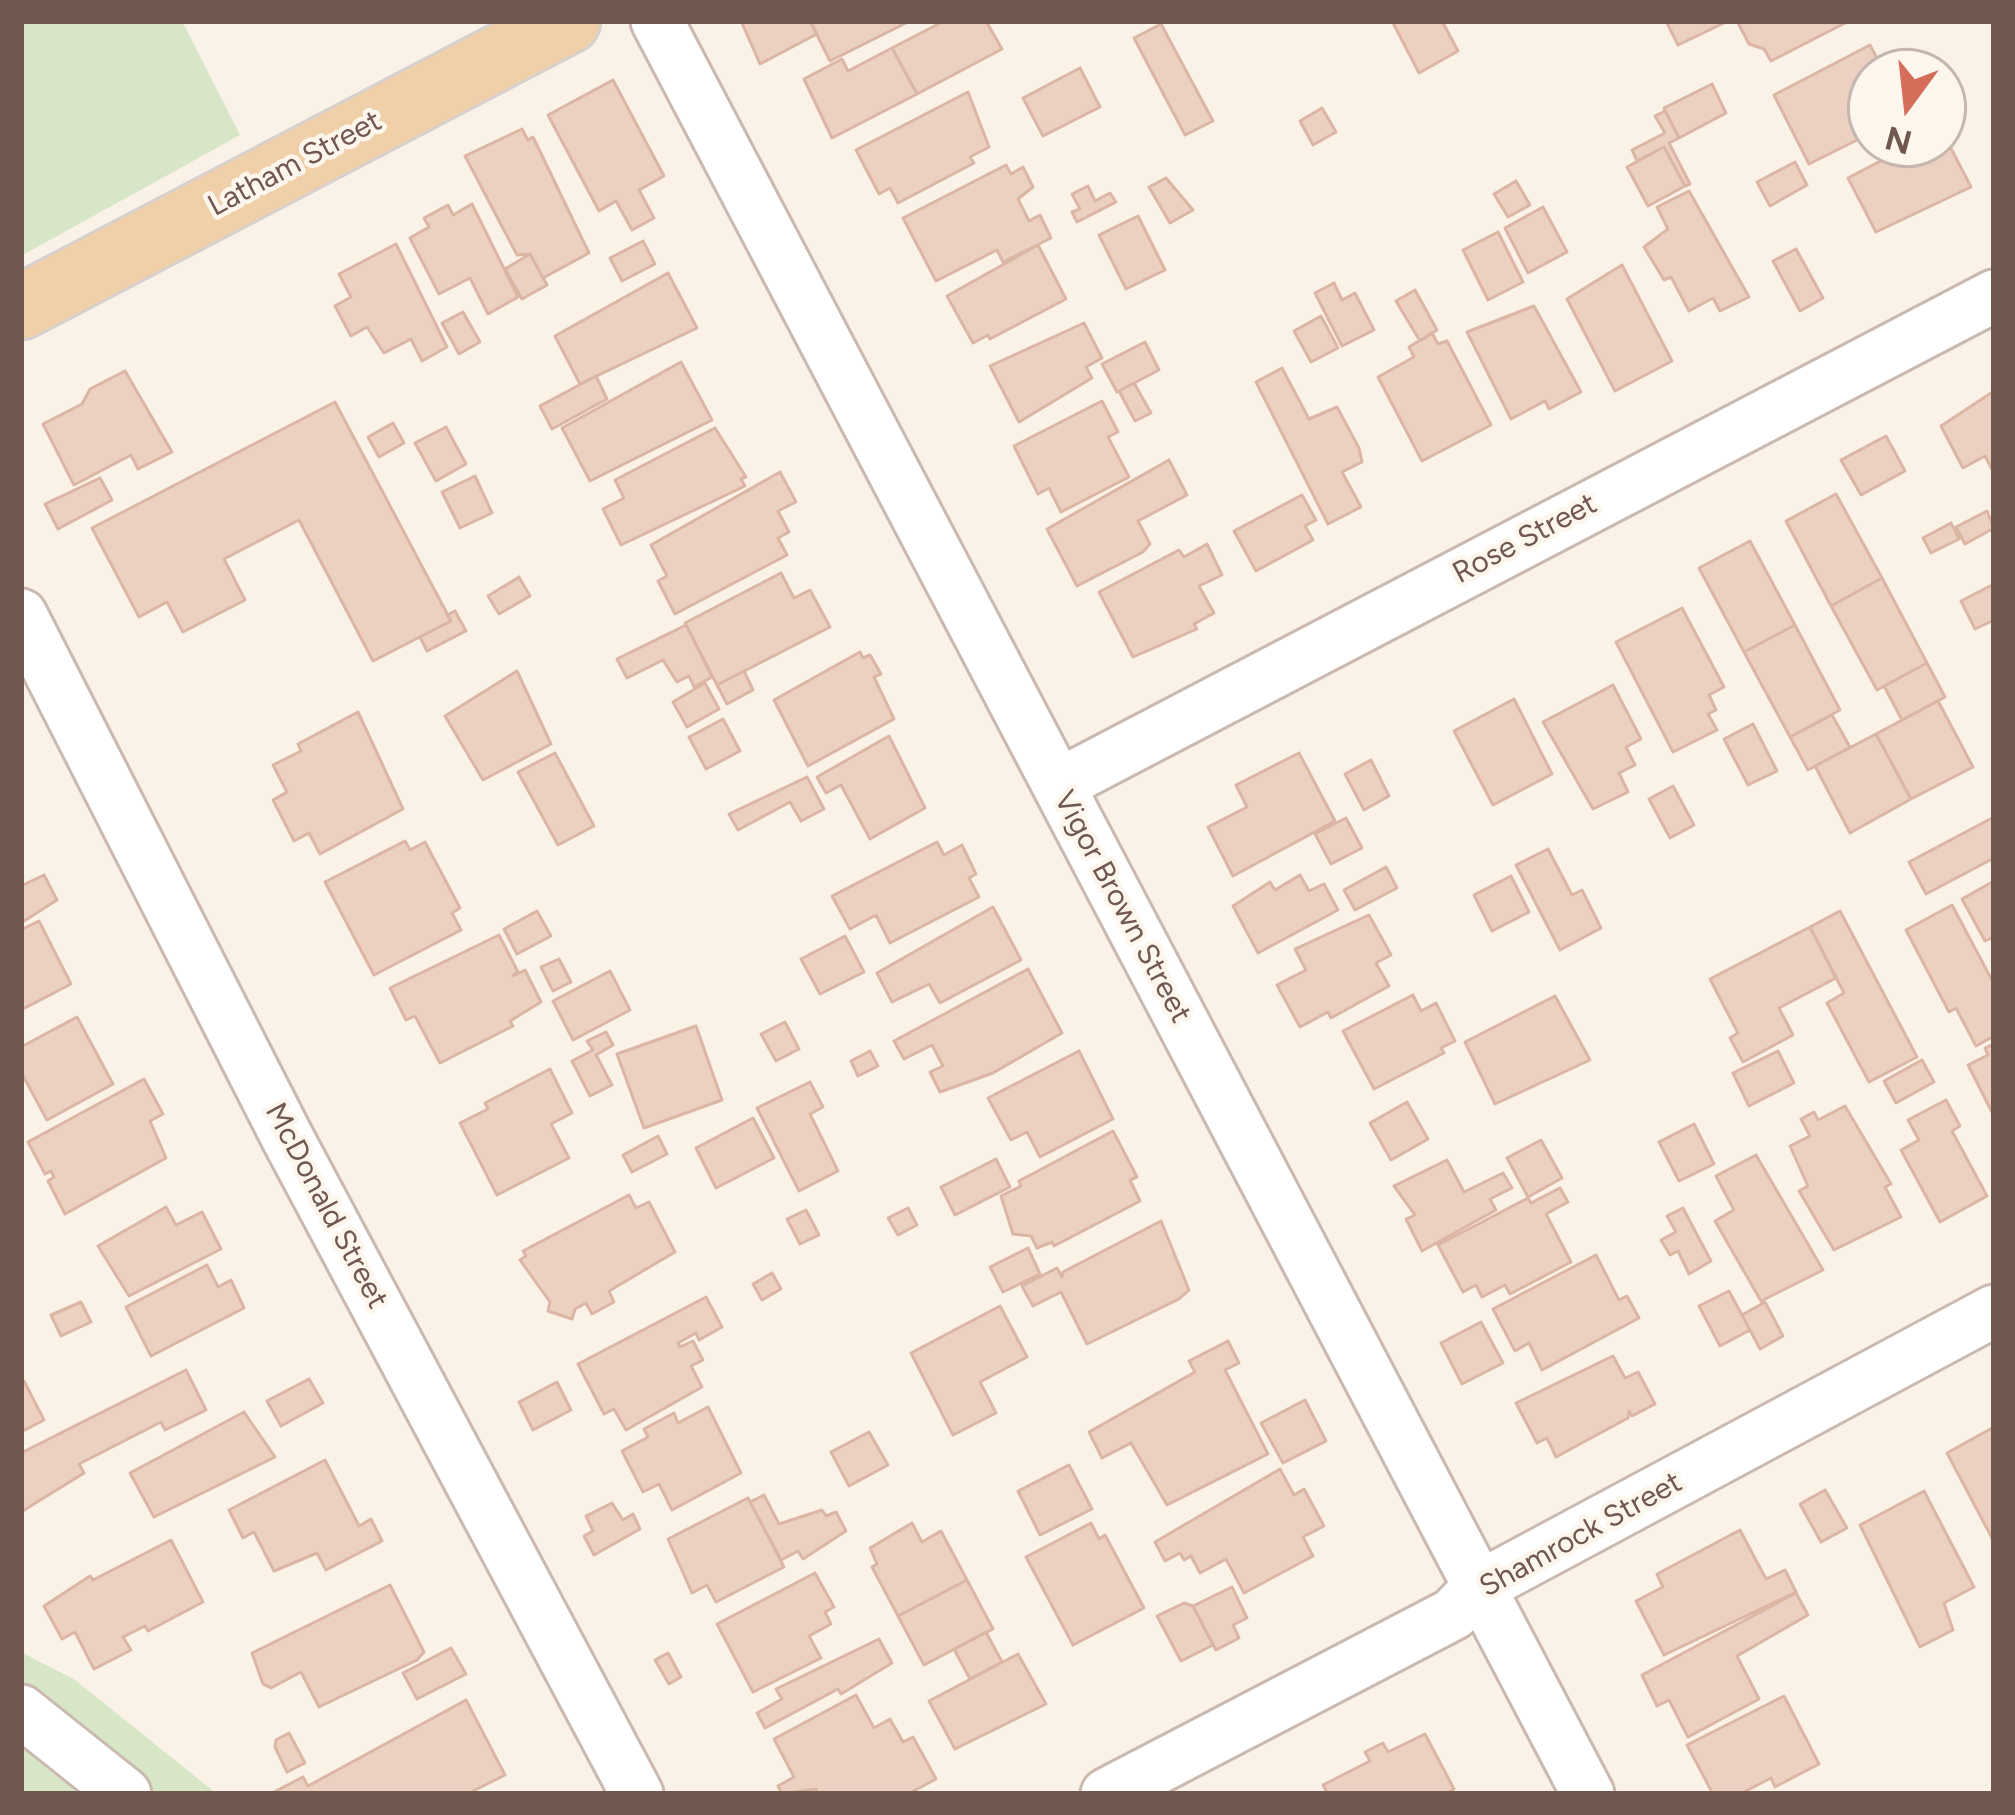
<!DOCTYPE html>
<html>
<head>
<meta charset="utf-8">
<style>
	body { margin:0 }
	#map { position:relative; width:2015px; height:1815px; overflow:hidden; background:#faf1e7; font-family:Figtree,sans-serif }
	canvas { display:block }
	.frame { position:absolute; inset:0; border:24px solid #70584f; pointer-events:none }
	.north { position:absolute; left:1847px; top:48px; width:120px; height:120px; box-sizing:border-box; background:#fdf6ed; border:3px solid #c5b7ae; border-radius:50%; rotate:195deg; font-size:33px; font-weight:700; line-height:48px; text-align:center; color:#70584f }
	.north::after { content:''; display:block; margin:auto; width:42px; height:54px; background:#d56d5b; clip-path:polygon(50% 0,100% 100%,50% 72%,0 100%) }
</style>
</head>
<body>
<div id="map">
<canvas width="2015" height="1815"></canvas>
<div class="frame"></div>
<div class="north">N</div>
</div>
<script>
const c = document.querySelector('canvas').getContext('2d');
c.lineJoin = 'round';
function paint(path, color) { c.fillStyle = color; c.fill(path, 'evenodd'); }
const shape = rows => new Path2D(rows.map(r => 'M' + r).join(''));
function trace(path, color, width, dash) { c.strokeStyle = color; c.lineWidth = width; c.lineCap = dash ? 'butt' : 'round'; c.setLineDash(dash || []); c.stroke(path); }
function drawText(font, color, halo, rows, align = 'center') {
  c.font = font + ' Figtree,sans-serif'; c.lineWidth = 9; c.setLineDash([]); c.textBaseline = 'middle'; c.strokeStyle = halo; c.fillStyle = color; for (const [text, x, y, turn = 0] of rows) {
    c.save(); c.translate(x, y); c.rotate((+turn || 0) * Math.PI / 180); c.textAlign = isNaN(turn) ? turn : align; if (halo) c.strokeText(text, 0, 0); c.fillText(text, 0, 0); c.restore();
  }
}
const green = shape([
	[21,21,182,21,240,135,21,256],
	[21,1652,75,1680,217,1794,21,1794]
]);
const building = shape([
	[741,21,810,21,817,34,760,64,741,21],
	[810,21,910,21,830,61,810,21],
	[944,21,986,21,1002,49,917,94,892,48,944,21],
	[1392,21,1442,21,1458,51,1419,73,1392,21],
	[1671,21,1723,21,1724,23,1678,45,1667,23,1671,21],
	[1737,21,1849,21,1771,61,1764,49,1749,44,1737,21],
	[1161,24,1213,121,1185,135,1134,38,1161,24],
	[1870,45,1884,72,1871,72,1871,133,1809,164,1774,95,1870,45],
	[892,48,917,94,832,138,804,79,842,59,848,71,892,48],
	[1080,68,1100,107,1043,136,1023,98,1080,68],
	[613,80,664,176,639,190,654,218,632,230,616,201,599,211,548,115,613,80],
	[1712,84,1726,113,1679,138,1664,108,1712,84],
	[968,92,989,147,970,157,974,163,898,203,890,188,879,194,856,150,968,92],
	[1322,108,1336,132,1313,145,1300,121,1322,108],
	[1665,111,1679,138,1669,143,1690,184,1685,186,1664,147,1637,161,1632,150,1665,133,1655,116,1665,111],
	[522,129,528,140,533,137,589,253,543,278,530,254,517,255,465,156,522,129],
	[1943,133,1971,187,1876,232,1848,178,1913,144,1943,144,1943,133],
	[1664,147,1685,186,1648,206,1627,167,1664,147],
	[1795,162,1807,185,1770,206,1757,182,1795,162],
	[1006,165,1011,174,1023,167,1033,187,1018,199,1029,221,1040,215,1051,238,1003,262,997,250,936,281,903,218,1006,165],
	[1166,178,1193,210,1170,223,1149,187,1166,178],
	[1516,181,1530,205,1508,217,1494,194,1516,181],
	[1088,186,1095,201,1110,193,1116,202,1077,222,1072,212,1080,209,1072,194,1088,186],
	[1689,191,1749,297,1720,311,1713,298,1689,311,1671,277,1664,280,1644,247,1668,229,1657,207,1689,191],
	[472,204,518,297,488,314,470,278,439,294,410,238,429,227,424,218,448,205,453,215,472,204],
	[1543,207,1567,252,1528,273,1505,228,1543,207],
	[1138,216,1165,270,1126,289,1099,235,1138,216],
	[1498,232,1523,282,1488,300,1463,250,1498,232],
	[643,241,655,264,622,281,610,258,643,241],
	[396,244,447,347,422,361,411,339,384,353,367,327,351,336,335,306,351,297,339,274,396,244],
	[1038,245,1066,299,990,339,988,335,973,343,947,296,1038,245],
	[1796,249,1823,298,1800,311,1773,261,1796,249],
	[530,254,547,285,522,299,505,269,530,254],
	[1622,265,1672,361,1615,391,1567,299,1622,265],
	[668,273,697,328,580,384,555,336,668,273],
	[1334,283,1342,300,1355,293,1374,330,1342,346,1315,293,1334,283],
	[1415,290,1437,330,1420,341,1396,301,1415,290],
	[1534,306,1581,392,1549,409,1545,401,1511,419,1467,332,1534,306],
	[463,312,480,342,459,354,442,323,463,312],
	[1321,316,1338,348,1311,362,1294,331,1321,316],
	[1084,323,1102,358,1086,367,1092,378,1019,422,990,366,1084,323],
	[1432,333,1438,344,1447,341,1491,425,1422,461,1378,377,1414,357,1409,347,1432,333],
	[1145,342,1159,370,1117,392,1102,364,1145,342],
	[681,362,712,420,590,481,562,428,681,362],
	[1282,368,1309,419,1337,407,1359,448,1362,462,1342,472,1361,507,1328,524,1256,382,1282,368],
	[125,371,172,452,138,469,131,455,74,485,43,424,82,404,90,389,125,371],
	[596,376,607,399,552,429,540,406,596,376],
	[1134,383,1151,413,1135,421,1119,391,1134,383],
	[1994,391,1994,473,1985,456,1963,468,1941,426,1994,391],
	[1102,401,1118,432,1108,437,1129,477,1061,512,1049,488,1038,494,1014,446,1102,401],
	[335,402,451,621,373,661,299,520,224,559,245,600,183,632,167,602,139,617,92,528,335,402],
	[393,423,404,443,379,457,368,437,393,423],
	[446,427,466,464,436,481,415,443,446,427],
	[715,428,746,477,741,479,745,486,621,545,603,509,624,498,615,480,715,428],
	[1886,436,1905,471,1861,495,1841,460,1886,436],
	[1169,460,1187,495,1138,521,1150,544,1143,552,1077,586,1047,529,1169,460],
	[780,472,796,502,778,511,789,532,778,538,787,555,675,614,658,581,667,576,651,545,780,472],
	[475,476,492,513,460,528,442,492,475,476],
	[100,478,112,500,58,529,45,504,100,478],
	[1836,494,1882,578,1831,606,1786,521,1836,494],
	[1302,495,1316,520,1305,526,1313,540,1256,571,1234,531,1302,495],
	[1987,511,1994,528,1965,544,1956,527,1987,511],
	[1951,523,1959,539,1931,553,1923,538,1951,523],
	[1750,541,1795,625,1744,652,1699,568,1750,541],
	[1207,544,1222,575,1199,586,1214,613,1194,624,1197,629,1133,657,1099,592,1179,550,1184,557,1207,544],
	[781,573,794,598,810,590,830,627,717,685,685,623,781,573],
	[519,577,530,596,499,614,488,596,519,577],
	[1882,578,1927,663,1877,690,1831,606,1882,578],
	[1994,584,1994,620,1975,629,1961,601,1994,584],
	[1682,608,1724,687,1709,695,1716,710,1708,714,1717,730,1673,752,1616,642,1682,608],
	[455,611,466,631,427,651,420,637,451,621,447,615,455,611],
	[686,625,712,677,694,687,689,676,677,682,663,660,627,678,617,659,686,625],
	[1795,625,1840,710,1790,737,1744,652,1795,625],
	[860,652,863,658,870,655,881,674,874,677,894,719,808,766,774,700,860,652],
	[1927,663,1945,697,1902,720,1884,686,1927,663],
	[517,671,551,744,483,780,445,716,517,671],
	[744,671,753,690,727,704,717,685,744,671],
	[705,683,719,709,687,727,673,702,705,683],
	[1613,685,1641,739,1626,747,1635,765,1619,773,1628,792,1593,809,1543,722,1613,685],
	[1514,699,1552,774,1493,805,1454,731,1514,699],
	[1938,701,1973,767,1911,799,1876,734,1938,701],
	[358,712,403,809,320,854,309,833,294,841,273,800,287,792,273,765,301,751,298,744,358,712],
	[1832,715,1850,747,1808,770,1790,737,1832,715],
	[723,719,740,751,706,769,689,737,723,719],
	[1753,724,1777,771,1748,785,1724,739,1753,724],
	[1876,734,1911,799,1850,833,1815,766,1876,734],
	[889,736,925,808,870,839,841,785,826,793,817,777,889,736],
	[555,753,594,826,558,845,518,772,555,753],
	[1299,753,1335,821,1233,876,1208,827,1247,807,1236,785,1299,753],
	[1371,760,1389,796,1364,810,1345,774,1371,760],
	[807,777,824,809,801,821,790,802,738,830,729,814,807,777],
	[1673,786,1694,825,1670,838,1649,799,1673,786],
	[1994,817,1994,858,1926,894,1909,862,1994,817],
	[1346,818,1362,848,1331,864,1315,834,1346,818],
	[405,841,410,850,425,842,460,908,452,913,461,930,374,975,325,882,405,841],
	[937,842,944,855,962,845,976,874,969,878,979,897,890,943,876,915,850,929,832,896,937,842],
	[1548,849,1572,895,1582,890,1601,928,1560,950,1516,865,1548,849],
	[1386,867,1397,888,1355,910,1344,890,1386,867],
	[44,875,57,900,21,923,21,886,44,875],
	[1300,875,1309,891,1324,884,1338,910,1258,953,1233,906,1270,882,1275,890,1300,875],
	[1511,876,1529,912,1492,931,1474,895,1511,876],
	[1994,881,1994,937,1985,941,1962,899,1994,881],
	[1952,905,1994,984,1994,1036,1976,1046,1956,1008,1949,1012,1906,930,1952,905],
	[993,907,1021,960,940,1003,929,984,892,1002,877,973,993,907],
	[537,911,551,936,517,954,504,929,537,911],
	[1840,911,1917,1057,1869,1082,1827,1003,1844,993,1810,927,1840,911],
	[1369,915,1391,955,1376,963,1389,986,1331,1018,1328,1012,1300,1027,1277,985,1306,970,1295,949,1369,915],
	[39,921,71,984,21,1010,21,930,39,921],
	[1810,927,1836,978,1779,1008,1793,1035,1743,1062,1730,1038,1738,1033,1710,979,1810,927],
	[499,935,518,972,513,976,525,970,541,1002,510,1021,513,1026,440,1063,415,1016,406,1020,390,988,499,935],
	[845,936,864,972,820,994,801,959,845,936],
	[559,959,571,982,553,991,541,967,559,959],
	[1028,969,1062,1033,993,1073,940,1092,930,1072,943,1066,932,1045,904,1059,894,1041,1028,969],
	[610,971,630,1010,573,1040,553,1001,610,971],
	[1413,995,1421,1011,1436,1003,1455,1041,1441,1048,1444,1053,1374,1089,1343,1031,1413,995],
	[1555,996,1590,1060,1495,1104,1465,1042,1555,996],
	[77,1017,113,1084,47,1120,21,1072,21,1047,77,1017],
	[785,1022,799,1049,776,1061,761,1034,785,1022],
	[696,1026,722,1100,644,1128,617,1054,696,1026],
	[606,1032,613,1045,596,1055,612,1085,590,1096,572,1061,593,1050,587,1041,606,1032],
	[1994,1044,1994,1116,1968,1065,1988,1055,1985,1048,1994,1044],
	[870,1051,878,1066,858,1076,851,1061,870,1051],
	[1079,1051,1113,1119,1040,1157,1027,1132,1011,1140,988,1098,1079,1051],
	[1778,1051,1794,1083,1749,1106,1733,1073,1778,1051],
	[1922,1060,1934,1082,1896,1103,1884,1081,1922,1060],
	[550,1069,572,1113,551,1124,569,1158,497,1195,460,1123,488,1109,485,1103,550,1069],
	[144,1079,163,1114,150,1121,166,1158,65,1214,48,1181,54,1177,51,1171,45,1174,28,1142,144,1079],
	[810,1082,823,1107,810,1114,838,1171,799,1191,757,1108,810,1082],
	[1946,1100,1960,1126,1952,1131,1987,1196,1940,1222,1901,1150,1919,1140,1908,1120,1946,1100],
	[1407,1102,1428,1139,1391,1160,1370,1123,1407,1102],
	[1845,1106,1891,1184,1885,1187,1901,1217,1834,1250,1799,1191,1808,1186,1790,1146,1810,1136,1801,1119,1814,1112,1818,1120,1845,1106],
	[753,1118,774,1158,716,1188,696,1148,753,1118],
	[1694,1124,1714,1164,1679,1181,1659,1142,1694,1124],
	[1113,1131,1137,1177,1130,1180,1140,1201,1054,1246,1052,1242,1037,1248,1031,1236,1013,1234,1001,1196,1021,1186,1019,1181,1113,1131],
	[658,1136,667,1154,632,1172,623,1155,658,1136],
	[1541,1140,1562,1178,1528,1197,1507,1158,1541,1140],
	[1756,1155,1823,1270,1761,1301,1715,1221,1734,1210,1716,1176,1756,1155],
	[996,1159,1010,1187,955,1215,941,1187,996,1159],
	[1447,1160,1464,1192,1503,1173,1512,1188,1490,1199,1496,1210,1422,1251,1406,1219,1415,1215,1394,1186,1447,1160],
	[1560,1188,1568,1202,1546,1214,1571,1262,1510,1294,1505,1285,1482,1297,1476,1285,1463,1292,1438,1245,1528,1198,1531,1203,1560,1188],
	[629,1195,636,1208,649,1202,675,1252,609,1291,614,1302,592,1314,586,1303,575,1309,572,1319,548,1311,550,1302,520,1260,526,1256,523,1251,629,1195],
	[166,1207,176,1225,202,1212,221,1249,129,1296,98,1246,166,1207],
	[908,1208,917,1225,898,1235,888,1218,908,1208],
	[1683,1208,1711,1261,1689,1274,1678,1251,1670,1255,1661,1240,1676,1232,1667,1216,1683,1208],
	[806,1210,819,1235,800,1244,787,1219,806,1210],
	[1161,1221,1189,1290,1179,1299,1087,1344,1061,1292,1033,1306,1022,1286,1057,1268,1062,1277,1063,1272,1161,1221],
	[1028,1248,1040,1274,1003,1292,990,1267,1028,1248],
	[1596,1255,1619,1300,1627,1296,1639,1318,1542,1370,1529,1343,1515,1351,1493,1309,1596,1255],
	[207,1265,218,1287,231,1280,244,1308,151,1356,126,1307,207,1265],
	[772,1273,781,1289,762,1300,753,1284,772,1273],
	[1729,1291,1750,1330,1720,1346,1699,1306,1729,1291],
	[706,1297,722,1327,699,1340,696,1333,678,1343,680,1347,693,1341,703,1360,691,1366,702,1387,626,1430,614,1409,604,1414,578,1364,706,1297],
	[81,1302,91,1322,61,1336,51,1315,81,1302],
	[1765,1302,1783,1336,1760,1349,1742,1315,1765,1302],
	[1000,1306,1027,1357,980,1382,996,1413,953,1435,911,1353,1000,1306],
	[1481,1322,1503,1363,1462,1384,1441,1343,1481,1322],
	[1228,1341,1239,1363,1225,1370,1268,1454,1167,1505,1131,1443,1102,1458,1089,1432,1195,1372,1189,1361,1228,1341],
	[1613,1356,1625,1378,1638,1372,1655,1404,1632,1416,1629,1411,1628,1418,1556,1457,1547,1438,1537,1443,1516,1403,1613,1356],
	[186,1370,206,1410,165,1430,161,1422,79,1464,84,1473,21,1512,21,1453,186,1370],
	[309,1379,323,1403,281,1426,267,1401,309,1379],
	[24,1381,44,1420,21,1432,21,1382,24,1381],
	[557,1382,571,1410,533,1430,519,1402,557,1382],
	[1305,1400,1326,1441,1283,1463,1261,1423,1305,1400],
	[708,1407,741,1473,672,1510,659,1484,643,1492,622,1451,648,1437,644,1429,674,1413,678,1423,708,1407],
	[244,1412,275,1457,154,1517,130,1473,244,1412],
	[1994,1427,1994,1537,1992,1538,1947,1453,1994,1427],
	[869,1432,888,1465,849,1486,831,1452,869,1432],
	[325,1460,359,1526,371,1519,382,1541,326,1570,317,1553,274,1571,254,1532,243,1538,229,1510,325,1460],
	[1069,1465,1092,1509,1040,1535,1018,1491,1069,1465],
	[1280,1469,1294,1495,1304,1489,1324,1526,1303,1537,1313,1556,1244,1593,1226,1559,1200,1573,1191,1556,1184,1560,1180,1553,1165,1561,1155,1542,1280,1469],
	[1825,1490,1847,1528,1821,1542,1800,1504,1825,1490],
	[1924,1491,1974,1587,1944,1603,1953,1630,1920,1647,1860,1525,1924,1491],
	[764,1495,779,1524,822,1510,826,1516,836,1512,846,1531,803,1559,798,1551,781,1560,750,1502,764,1495],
	[748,1498,784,1567,716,1602,707,1585,692,1593,668,1539,748,1498],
	[612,1503,623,1520,633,1514,640,1529,594,1555,584,1536,593,1531,586,1516,612,1503],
	[912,1523,922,1542,941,1531,967,1580,898,1616,872,1567,877,1564,870,1548,912,1523],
	[1091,1523,1099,1539,1105,1535,1144,1608,1073,1645,1026,1557,1091,1523],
	[1740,1530,1766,1579,1785,1570,1796,1592,1664,1655,1636,1601,1663,1587,1657,1574,1740,1530],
	[171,1540,203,1602,148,1631,145,1626,123,1637,131,1650,94,1669,75,1632,62,1639,44,1606,90,1576,93,1580,171,1540],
	[815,1573,834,1607,825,1612,831,1624,809,1636,821,1658,753,1692,717,1624,815,1573],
	[967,1580,993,1629,924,1665,898,1616,967,1580],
	[390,1585,424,1652,417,1660,319,1707,301,1672,271,1688,263,1684,252,1653,390,1585],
	[1232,1587,1247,1618,1233,1625,1239,1638,1216,1650,1193,1606,1232,1587],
	[1796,1593,1808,1615,1737,1656,1759,1699,1688,1737,1669,1700,1657,1706,1642,1675,1796,1593],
	[1184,1603,1193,1606,1213,1645,1181,1661,1157,1616,1184,1603],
	[986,1632,1002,1662,970,1679,954,1649,986,1632],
	[879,1639,892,1663,841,1694,838,1689,765,1728,757,1713,782,1699,776,1689,879,1639],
	[451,1648,466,1674,417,1699,403,1673,451,1648],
	[668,1653,681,1677,669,1684,655,1660,668,1653],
	[1018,1654,1046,1704,955,1749,929,1701,1018,1654],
	[856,1695,874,1728,890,1719,903,1742,913,1737,936,1779,908,1794,818,1794,816,1789,782,1794,778,1786,794,1777,774,1739,856,1695],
	[1784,1696,1819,1764,1775,1787,1771,1778,1740,1794,1713,1794,1687,1745,1784,1696],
	[466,1700,505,1775,467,1794,270,1794,303,1777,308,1786,466,1700],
	[289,1733,305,1763,287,1772,275,1747,276,1740,289,1733],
	[1425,1734,1454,1789,1445,1794,1328,1794,1323,1785,1370,1761,1365,1752,1383,1743,1388,1752,1425,1734]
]);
const minor = shape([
	[657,21,1588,1794],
	[21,615,287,1137,637,1794],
	[1058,785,1994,296],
	[21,1711,125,1794],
	[1107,1794,1453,1614,1479,1587,1994,1311]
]);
const major = shape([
	[21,307,568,21]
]);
const streetNames = [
	["Latham Street",295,164,-28],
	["Rose Street",1525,539,-28],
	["Vigor Brown Street",1122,907,62],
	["McDonald Street",326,1206,62],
	["Shamrock Street",1581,1535,-29]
];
paint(green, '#d6e6c7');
paint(building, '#ecd0c2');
trace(building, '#dcb6a5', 3);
trace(minor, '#cab9af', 57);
trace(major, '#d7d0ce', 69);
trace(minor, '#fff', 51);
trace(major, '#f0d0a8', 63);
drawText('30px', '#70584f', '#fdf6ed', streetNames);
</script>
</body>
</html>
